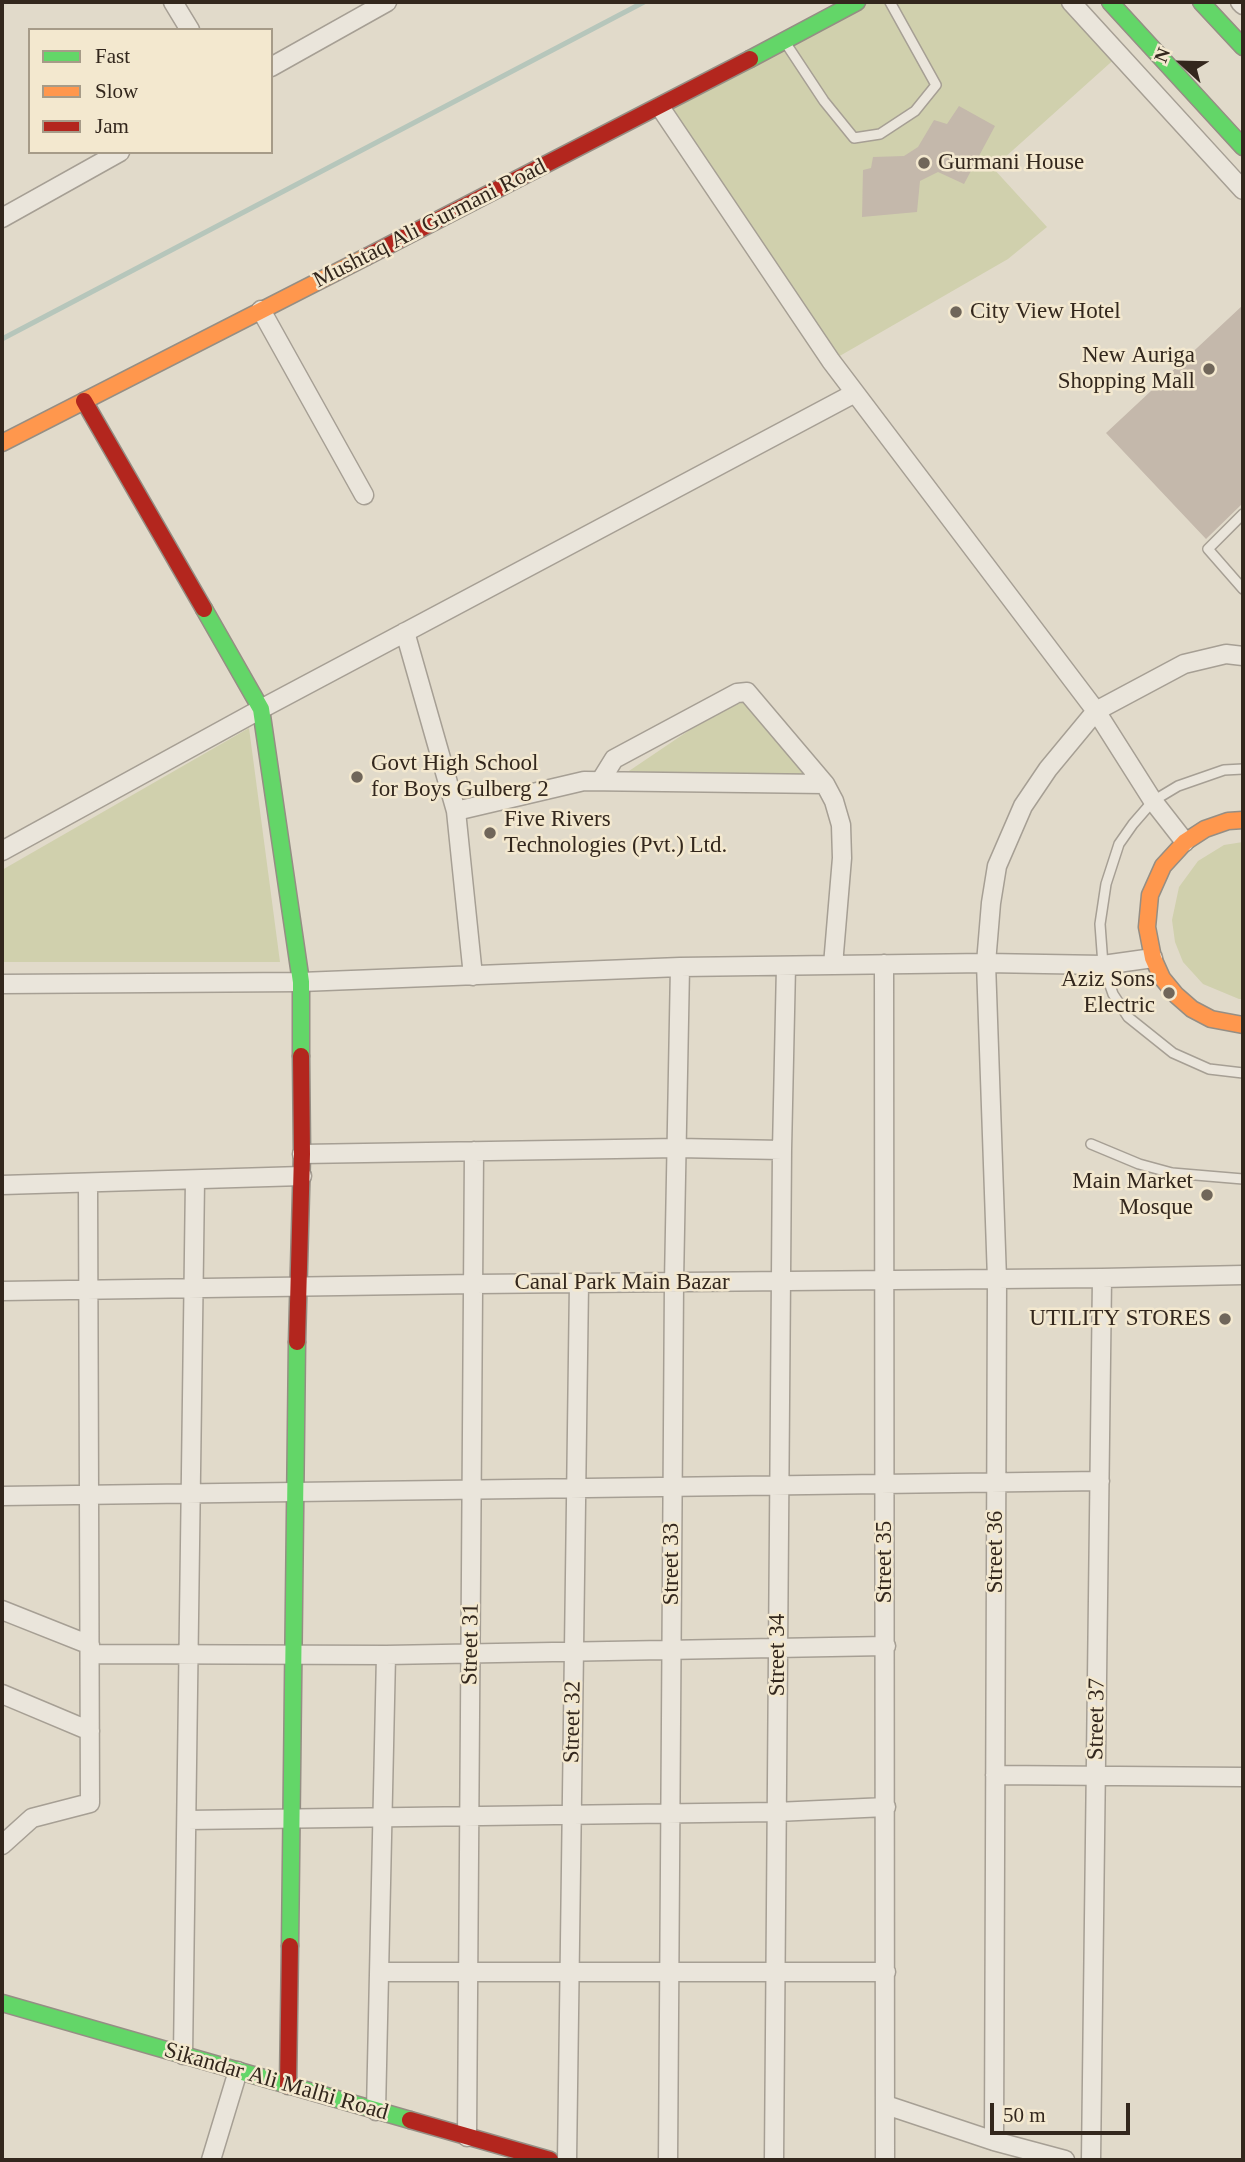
<!DOCTYPE html>
<html>
<head>
<meta charset="utf-8">
<style>
	body { margin:0 }
	#map { position:relative; width:1245px; height:2162px; overflow:hidden; background:#e1daca; font-family:Georgia,serif }
	canvas { display:block }
	.frame { position:absolute; inset:0; border:4px solid #33271d; pointer-events:none }
	.legend { position:absolute; left:28px; top:28px; width:245px; height:126px; box-sizing:border-box; background:#f3e8cf; border:2px solid #a69b88; margin:0; padding:9px 12px; list-style:none; font-size:21px; color:#33271d }
	.legend li { display:flex; align-items:center; gap:14px; height:35px }
	.legend b { width:35px; border:2px solid #a69b88 }
	.north { position:absolute; left:1147px; top:28px; width:70px; height:70px; -webkit-text-stroke:5px #f3e8cf; paint-order:stroke; rotate:292deg; font-size:19px; font-weight:700; line-height:28px; text-align:center; color:#33271d }
	.north::after { content:''; display:block; margin:auto; width:24px; height:32px; background:#33271d; clip-path:polygon(50% 0,100% 100%,50% 72%,0 100%) }
	.scale { position:absolute; left:990px; top:2103px; width:140px; height:32px; box-sizing:border-box; border:4px solid #33271d; border-top:0; padding-left:9px; font-size:21px; line-height:24px; white-space:nowrap; color:#33271d; -webkit-text-stroke:5px #f3e8cf; paint-order:stroke }
</style>
</head>
<body>
<div id="map">
<canvas width="1245" height="2162"></canvas>
<div class="frame"></div>
<ul class="legend">
<li><b style="height:9px;background:#63d668"></b>Fast</li>
<li><b style="height:9px;background:#ff974d"></b>Slow</li>
<li><b style="height:9px;background:#b3261e"></b>Jam</li>
</ul>
<div class="north">N</div>
<div class="scale">50 m</div>
</div>
<script>
const c = document.querySelector('canvas').getContext('2d');
c.lineJoin = 'round';
function paint(path, color) { c.fillStyle = color; c.fill(path, 'evenodd'); }
const shape = rows => new Path2D(rows.map(r => 'M' + r).join(''));
function trace(path, color, width, dash) { c.strokeStyle = color; c.lineWidth = width; c.lineCap = dash ? 'butt' : 'round'; c.setLineDash(dash || []); c.stroke(path); }
function drawText(font, color, halo, rows, align = 'center') {
  c.font = font + ' Georgia,serif'; c.lineWidth = 5; c.setLineDash([]); c.textBaseline = 'middle'; c.strokeStyle = halo; c.fillStyle = color; for (const [text, x, y, turn = 0] of rows) {
    c.save(); c.translate(x, y); c.rotate((+turn || 0) * Math.PI / 180); c.textAlign = isNaN(turn) ? turn : align; if (halo) c.strokeText(text, 0, 0); c.fillText(text, 0, 0); c.restore();
  }
}
const green = shape([
	[857,2,1071,2,1119,55,993,168,1047,227,1008,259,831,361,660,107],
	[745,698,807,778,626,773,734,700],
	[249,728,280,962,2,962,2,870],
	[1243,842,1243,999,1239,999,1203,984,1183,962,1175,942,1172,920,1179,887,1198,861,1224,845]
]);
const stream = shape([
	[2,339,644,2]
]);
const building = shape([
	[959,106,995,126,964,184,938,172,920,181,917,212,862,217,863,170,871,168,873,157,904,156,918,147,934,120,947,124],
	[1243,305,1243,503,1206,539,1106,433]
]);
const lane = shape([
	[785,42,824,101,854,138,880,134,915,111,936,85,890,2],
	[1243,514,1208,549,1243,589],
	[1243,769,1224,770,1178,786,1153,801,1133,824,1119,844,1106,884,1100,924,1103,965,1113,994,1128,1017,1173,1053,1209,1069,1243,1073],
	[1091,1144,1139,1164,1172,1173,1243,1179]
]);
const street = shape([
	[173,2,190,30],
	[1071,2,1243,190],
	[1240,2,1243,5],
	[271,67,387,2],
	[660,107,831,361,1096,711,1153,801,1185,842],
	[2,218,120,152],
	[261,310,364,495],
	[405,632,456,811,473,976],
	[601,780,614,759,737,693,747,692,825,784,834,801,841,825,842,858,833,965],
	[456,811,584,781,825,784],
	[2,851,261,709,855,393],
	[884,964,885,2160],
	[2,984,301,982,680,967,986,963,1103,965,1153,958],
	[302,1154,678,1148,782,1150],
	[2,1185,302,1176],
	[2,1291,475,1284,1102,1278,1243,1275],
	[2,1496,1100,1481],
	[2,1610,90,1645],
	[90,1654,386,1655,886,1646],
	[2,1694,90,1731],
	[995,1775,1243,1777],
	[187,1820,776,1812,886,1807],
	[2,1845,32,1818,90,1803,88,1184],
	[379,1972,886,1972],
	[183,2055,195,1180],
	[886,2105,994,2141,1065,2160],
	[376,2111,386,1655],
	[467,2137,474,1151],
	[994,2141,997,1279,986,963,991,903,997,866,1023,806,1048,769,1096,711,1184,664,1226,654,1243,656],
	[211,2160,238,2071],
	[567,2160,579,1283],
	[668,2160,674,1282,680,967],
	[774,2160,782,1150,786,966],
	[1091,2160,1102,1278]
]);
const fast = shape([
	[1110,2,1243,147],
	[1201,2,1243,47],
	[750,59,857,2],
	[204,609,261,709,301,982,301,1056],
	[290,1946,297,1342],
	[2,2003,410,2120]
]);
const slow = shape([
	[2,443,366,257],
	[1243,820,1228,821,1205,829,1185,842,1163,866,1150,895,1147,927,1153,958,1162,978,1176,995,1192,1009,1211,1019,1243,1025]
]);
const jam = shape([
	[366,257,750,59],
	[84,401,204,609],
	[297,1342,302,1154,301,1056],
	[288,2086,290,1946],
	[410,2120,550,2160]
]);
const markers = [
	[924,163,7,"#70665a"],
	[956,312,7,"#70665a"],
	[1209,369,7,"#70665a"],
	[357,777,7,"#70665a"],
	[490,833,7,"#70665a"],
	[1169,993,7,"#70665a"],
	[1207,1195,7,"#70665a"],
	[1225,1319,7,"#70665a"]
];
const poiNames = [
	["Gurmani House",938,163],
	["City View Hotel",970,312],
	["New Auriga",1195,356,"right"],
	["Shopping Mall",1195,382,"right"],
	["Govt High School",371,764],
	["for Boys Gulberg 2",371,790],
	["Five Rivers",504,820],
	["Technologies (Pvt.) Ltd.",504,846],
	["Aziz Sons",1155,980,"right"],
	["Electric",1155,1006,"right"],
	["Main Market",1193,1182,"right"],
	["Mosque",1193,1208,"right"],
	["UTILITY STORES",1211,1319,"right"]
];
const streetNames = [
	["Mushtaq Ali Gurmani Road",430,224,-27],
	["Canal Park Main Bazar",622,1283],
	["Street 36",996,1552,-90],
	["Street 35",885,1562,-90],
	["Street 33",672,1564,-90],
	["Street 31",471,1644,-89],
	["Street 34",778,1655,-90],
	["Street 37",1097,1719,-89],
	["Street 32",573,1722,-89],
	["Sikandar Ali Malhi Road",276,2082,16]
];
paint(green, '#d0d0ad');
trace(stream, '#b6c6bb', 5);
paint(building, '#c4b8ab');
trace(lane, '#a69f94', 12);
trace(street, '#a69f94', 21);
trace(fast, '#958e84', 19);
trace(slow, '#958e84', 19);
trace(jam, '#958e84', 19);
trace(lane, '#eae5db', 9);
trace(street, '#eae5db', 18);
trace(fast, '#63d668', 16);
trace(slow, '#ff974d', 16);
trace(jam, '#b3261e', 16);
for (const [x, y, r, color] of markers) { const dot = new Path2D(); dot.arc(x, y, r, 0, 2 * Math.PI); c.fillStyle = color; c.fill(dot); trace(dot, '#f3e8cf', 2.5); }
drawText('23px', '#33271d', '#f3e8cf', poiNames, 'left');
drawText('23px', '#33271d', '#f3e8cf', streetNames);
</script>
</body>
</html>
